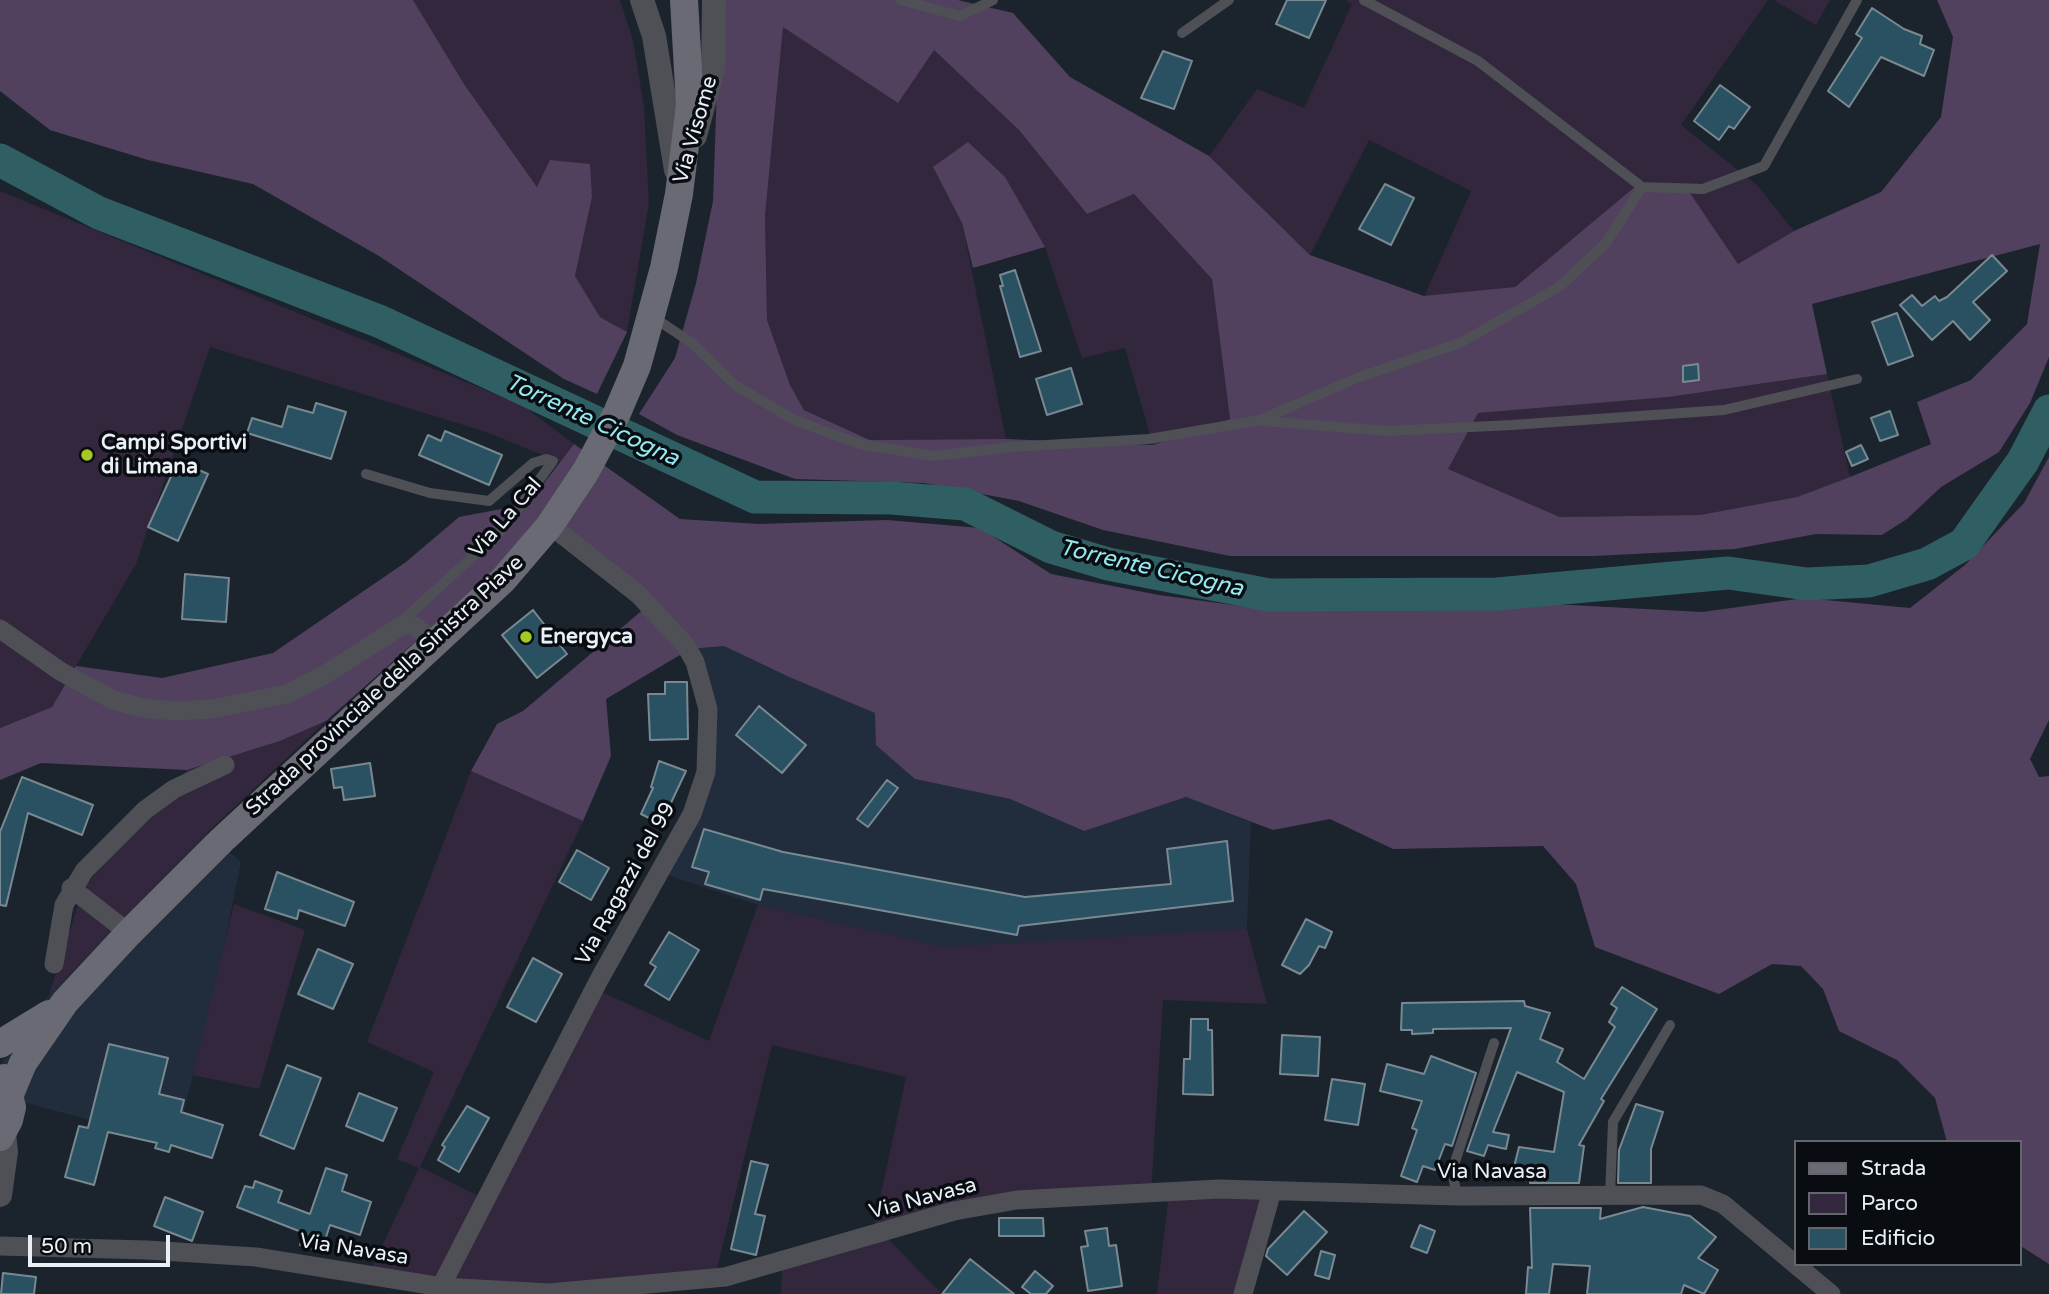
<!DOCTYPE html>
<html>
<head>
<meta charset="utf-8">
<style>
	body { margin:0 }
	#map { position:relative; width:2049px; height:1294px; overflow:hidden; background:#1b232d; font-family:"Varela Round",sans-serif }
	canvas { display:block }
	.legend { position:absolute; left:1794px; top:1140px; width:228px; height:126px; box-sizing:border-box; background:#090c10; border:2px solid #63676c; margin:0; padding:9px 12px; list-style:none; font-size:21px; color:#eaf0f7 }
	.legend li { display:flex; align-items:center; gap:14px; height:35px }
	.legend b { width:35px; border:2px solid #63676c }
	.scale { position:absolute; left:28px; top:1235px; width:142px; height:32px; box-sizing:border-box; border:4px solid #eaf0f7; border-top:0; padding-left:9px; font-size:21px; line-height:24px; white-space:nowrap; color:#eaf0f7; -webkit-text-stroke:5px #090c10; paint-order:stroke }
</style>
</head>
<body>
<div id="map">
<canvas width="2049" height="1294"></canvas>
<ul class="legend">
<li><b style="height:9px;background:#696a73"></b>Strada</li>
<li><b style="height:19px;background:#33273e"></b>Parco</li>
<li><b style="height:19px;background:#2a5162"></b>Edificio</li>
</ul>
<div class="scale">50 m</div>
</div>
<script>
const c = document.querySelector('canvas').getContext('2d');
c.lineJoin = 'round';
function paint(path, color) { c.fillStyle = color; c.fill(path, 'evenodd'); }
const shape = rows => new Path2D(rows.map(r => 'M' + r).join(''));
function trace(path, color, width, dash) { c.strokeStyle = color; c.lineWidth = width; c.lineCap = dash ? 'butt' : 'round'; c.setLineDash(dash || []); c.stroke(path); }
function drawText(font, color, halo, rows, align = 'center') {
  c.font = font + ' "Varela Round",sans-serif'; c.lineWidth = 7; c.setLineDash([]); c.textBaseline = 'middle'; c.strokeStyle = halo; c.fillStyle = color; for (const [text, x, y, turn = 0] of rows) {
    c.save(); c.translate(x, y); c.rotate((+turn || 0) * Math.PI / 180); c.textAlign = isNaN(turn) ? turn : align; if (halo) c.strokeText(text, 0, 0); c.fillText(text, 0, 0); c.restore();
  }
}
const built = shape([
	[724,646,789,677,875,713,915,779,1010,799,1083,831,1186,797,1251,822,1247,929,1000,960,758,905,655,871,690,806,704,761,702,705,690,649],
	[207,833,241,862,217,981,176,1143,0,1096,0,1066,49,995]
]);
const green = shape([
	[413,0,620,0,633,40,644,107,649,203,627,332,600,317,575,276,592,197,538,188,464,84],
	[1346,0,1768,0,1681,125,1757,185,1794,231,1738,264,1688,190,1637,185,1515,287,1424,297,1471,191,1369,140,1310,255,1209,156,1257,89,1304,108,1352,4],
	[1774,0,1830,0,1816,25],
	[783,26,897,102,933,49,1019,130,1087,214,1134,194,1212,279,1230,419,1153,445,1125,348,1082,358,1045,247,933,167,962,223,1006,439,870,440,804,410,790,385,767,320,765,216],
	[0,191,522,405,574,444,560,462,486,432,210,347,136,564,52,707,0,728],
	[1827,374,1850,477,1797,497,1700,515,1560,517,1447,469,1478,413,1669,397],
	[326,721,207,833,49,995,84,887,187,770,280,741],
	[471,771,583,821,420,1167,484,1199,593,988,709,1041,758,905,945,947,1247,929,1267,1004,1163,1000,1151,1194,1016,1204,886,1237,942,1294,781,1294,782,1268,873,1231,906,1077,772,1045,714,1281,603,1294,370,1271,419,1168,397,1159,434,1072,367,1042],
	[234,904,305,930,259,1089,193,1075],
	[1169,1193,1275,1196,1240,1294,1157,1294]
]);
const forest = shape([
	[0,0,413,0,464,84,537,187,550,160,590,164,592,197,575,276,600,317,627,332,597,394,564,379,379,256,253,184,148,160,50,130,0,91],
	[720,0,958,0,1013,13,1070,77,1209,156,1310,255,1424,296,1515,287,1637,185,1688,190,1738,264,1794,231,1881,192,1941,117,1953,37,1937,0,2049,0,2049,357,2030,403,1999,452,1941,487,1907,519,1882,535,1816,534,1735,549,1593,556,1230,556,1103,530,1019,501,924,483,795,479,677,435,639,414,675,358,696,283,713,201],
	[783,27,898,103,934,50,1019,130,1087,214,1134,194,1212,279,1230,419,1153,445,1006,439,870,440,804,410,790,385,767,320,765,216],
	[2040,244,2027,324,1971,380,1917,402,1931,444,1850,477,1797,497,1700,515,1560,517,1448,469,1478,413,1669,397,1827,374,1812,304],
	[968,142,1005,177,1045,247,973,268,962,223,933,167],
	[574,444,680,519,759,524,887,520,980,528,1051,574,1159,595,1277,611,1551,604,1702,612,1804,598,1910,608,1965,565,2024,503,2049,457,2049,720,2030,759,2039,777,2049,776,2049,1264,2019,1245,2019,1142,1947,1142,1935,1098,1897,1060,1839,1031,1823,989,1801,966,1772,964,1719,994,1595,947,1576,884,1543,846,1393,849,1330,819,1273,830,1186,797,1084,831,1010,799,915,779,876,745,875,713,789,677,724,646,690,649,606,699,611,756,583,821,471,771,497,724,523,711,645,608,541,514,488,577,326,721,280,741,187,770,41,763,0,780,0,728,52,707,76,666,162,678,273,653,406,562,459,517,528,504]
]);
const river = shape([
	[0,160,99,213,381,322,755,497,891,498,965,504,1051,547,1108,564,1269,595,1497,594,1728,573,1807,584,1869,581,1927,564,1964,544,2023,461,2049,411]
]);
const building = shape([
	[1287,0,1326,0,1309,38,1276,24,1287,0],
	[1872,8,1904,29,1922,36,1920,44,1934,50,1924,76,1881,57,1849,107,1828,91,1862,38,1856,34,1872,8],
	[1163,51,1192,61,1174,109,1141,98,1163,51],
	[1720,85,1750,107,1734,129,1729,126,1719,140,1694,121,1720,85],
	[1385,184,1414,198,1391,245,1359,229,1385,184],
	[1992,255,2007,271,1973,302,1990,320,1970,340,1953,321,1932,340,1900,305,1912,295,1922,306,1935,296,1939,301,1947,297,1992,255],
	[1015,270,1041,351,1020,357,1000,286,1003,286,1000,275,1015,270],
	[1897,313,1913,356,1888,365,1872,322,1897,313],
	[1698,364,1699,380,1683,382,1683,366,1698,364],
	[1071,368,1082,404,1047,415,1036,379,1071,368],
	[316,403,346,412,331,459,247,433,252,418,282,427,288,406,313,413,316,403],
	[1890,411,1898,435,1880,441,1871,418,1890,411],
	[445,431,502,455,489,485,419,455,428,435,441,441,445,431],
	[1861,445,1868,459,1852,466,1846,452,1861,445],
	[178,461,208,474,178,541,148,527,178,461],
	[185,574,229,578,226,622,182,619,185,574],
	[533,610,567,654,537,678,502,635,533,610],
	[665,682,687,682,688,739,650,740,648,694,665,694,665,682],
	[759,706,806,745,782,773,736,735,759,706],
	[659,761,686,771,661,824,641,814,653,788,651,787,659,761],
	[370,763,375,796,344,800,342,787,334,788,331,769,370,763],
	[22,777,93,805,82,835,28,813,6,906,0,905,0,832,22,777],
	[887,780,898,788,868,827,857,819,887,780],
	[704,829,783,852,1025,897,1171,884,1167,849,1227,841,1233,901,1019,926,1017,935,763,889,760,900,705,884,709,872,692,867,704,829],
	[577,850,609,868,591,900,559,882,577,850],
	[277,872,354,902,345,926,299,910,297,919,265,909,277,872],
	[1306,919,1332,932,1325,948,1319,946,1309,965,1300,974,1282,965,1306,919],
	[669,932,699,950,669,1000,645,985,656,967,650,963,669,932],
	[318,949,353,964,333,1009,298,994,318,949],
	[533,958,562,974,536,1022,507,1007,533,958],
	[1622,987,1657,1009,1601,1099,1604,1101,1579,1145,1584,1146,1579,1183,1530,1183,1530,1179,1523,1179,1524,1168,1518,1168,1515,1163,1519,1147,1554,1152,1564,1092,1517,1072,1493,1132,1509,1135,1506,1149,1488,1145,1484,1156,1467,1151,1511,1028,1433,1029,1433,1033,1412,1034,1412,1030,1401,1030,1402,1003,1524,1001,1525,1006,1550,1013,1540,1039,1563,1049,1557,1062,1584,1079,1615,1027,1609,1022,1617,1008,1611,1004,1622,987],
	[1191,1019,1208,1019,1208,1030,1212,1030,1213,1095,1183,1094,1184,1059,1190,1059,1191,1019],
	[1282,1035,1320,1037,1318,1076,1280,1074,1282,1035],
	[109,1044,168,1058,159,1094,184,1100,181,1112,223,1125,212,1158,171,1145,169,1152,155,1148,157,1143,108,1132,94,1185,65,1177,79,1126,88,1128,109,1044],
	[1431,1056,1476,1073,1452,1146,1445,1144,1435,1170,1423,1166,1417,1182,1401,1176,1417,1130,1412,1128,1422,1101,1380,1091,1387,1064,1424,1074,1431,1056],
	[287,1065,321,1078,294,1149,260,1135,287,1065],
	[1332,1079,1365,1084,1358,1125,1325,1120,1332,1079],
	[359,1093,397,1108,383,1141,346,1126,359,1093],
	[1636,1104,1663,1112,1651,1149,1651,1183,1618,1183,1619,1150,1636,1104],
	[467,1106,489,1118,459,1172,438,1160,445,1147,442,1145,467,1106],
	[751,1161,768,1165,755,1214,765,1216,756,1255,731,1249,751,1161],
	[326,1168,347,1175,342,1191,371,1202,360,1235,330,1225,321,1252,300,1245,304,1233,237,1207,245,1186,253,1188,255,1181,282,1191,278,1202,310,1214,326,1168],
	[165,1197,203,1212,192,1241,154,1226,165,1197],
	[1643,1207,1690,1216,1716,1237,1698,1258,1718,1270,1704,1294,1684,1285,1681,1294,1587,1294,1590,1266,1553,1264,1549,1294,1526,1294,1528,1267,1532,1268,1530,1208,1601,1208,1600,1219,1643,1207],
	[1304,1211,1327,1232,1287,1275,1266,1256,1268,1249,1304,1211],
	[999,1218,1043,1218,1044,1236,999,1236,999,1218],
	[1420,1225,1435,1231,1427,1253,1411,1247,1420,1225],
	[1107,1228,1109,1246,1116,1245,1122,1286,1088,1291,1081,1247,1088,1246,1085,1231,1107,1228],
	[1321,1251,1335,1255,1329,1279,1315,1275,1321,1251],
	[970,1259,1014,1294,942,1294,970,1259],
	[1035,1271,1053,1286,1046,1294,1031,1294,1022,1287,1035,1271],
	[3,1273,36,1277,34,1294,1,1294,3,1273]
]);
const service = shape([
	[900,0,960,16,993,0],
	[1364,0,1478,61,1642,187,1703,189,1764,166,1857,0],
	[1182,33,1229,0],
	[653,317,692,343,735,385,794,420,860,444,933,456,1012,447,1149,439,1260,420,1357,378,1460,343,1559,287,1606,243,1642,187],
	[1264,421,1387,431,1512,425,1724,410,1857,379],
	[366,474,430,493,489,501,533,463,546,459,553,461,504,528,401,622],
	[1610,1195,1613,1122,1670,1025],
	[1457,1196,1452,1171,1494,1043]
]);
const minor = shape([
	[0,629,60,671,113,700,143,708,175,711,212,709,287,694,326,674,404,624,415,626,435,644],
	[71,888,129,933],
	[54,964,64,905,84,871,145,810,174,789,225,765],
	[0,1246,147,1250,256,1257,442,1287,549,1293,725,1277,954,1211,1017,1200,1219,1189,1457,1196,1701,1195,1723,1204,1831,1294],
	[437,1294,600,978,692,814,706,772,708,709,695,662,686,646,639,595,550,525],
	[1243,1294,1272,1191]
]);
const tertiary = shape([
	[642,0,654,36,676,170],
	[695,136,713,69,714,0],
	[0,1195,6,1152,4,1133]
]);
const secondary = shape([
	[0,1044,49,1014],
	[10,1094,23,1063,65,1002,129,933,222,840,503,580,550,525,586,471,617,413,637,366,664,268,679,194,690,105,684,0],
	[0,1137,9,1120,12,1107,4,1078]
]);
const markers = [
	[87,455,7,"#a4c824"],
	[526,637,7,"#a4c824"]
];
const streetNames = [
	["Via Visome",696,130,-74],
	["Via La Cal",506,518,-49],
	["Strada provinciale della Sinistra Piave",385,686,-43],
	["Via Ragazzi del 99",626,884,-61],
	["Via Navasa",1492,1172],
	["Via Navasa",923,1199,-15],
	["Via Navasa",354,1250,9]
];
const poiNames = [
	["Campi Sportivi",101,443],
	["di Limana",101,467],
	["Energyca",540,637]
];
const waterNames = [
	["Torrente Cicogna",592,421,25],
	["Torrente Cicogna",1151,569,13]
];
paint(built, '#212d3c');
paint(green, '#33273e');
paint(forest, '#51415f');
trace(river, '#2f5f63', 33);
paint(building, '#2a5162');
trace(building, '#798991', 2);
trace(service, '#4f5056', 10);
trace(minor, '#4f5056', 19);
trace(tertiary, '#4f5056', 24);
trace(secondary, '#696a73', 28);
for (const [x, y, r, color] of markers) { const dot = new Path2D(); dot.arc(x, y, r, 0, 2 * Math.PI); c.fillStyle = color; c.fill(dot); trace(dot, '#090c10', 2.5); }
drawText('21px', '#eaf0f7', '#090c10', streetNames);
drawText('bold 21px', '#eaf0f7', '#090c10', poiNames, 'left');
drawText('italic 23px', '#95eaf1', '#090c10', waterNames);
</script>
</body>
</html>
